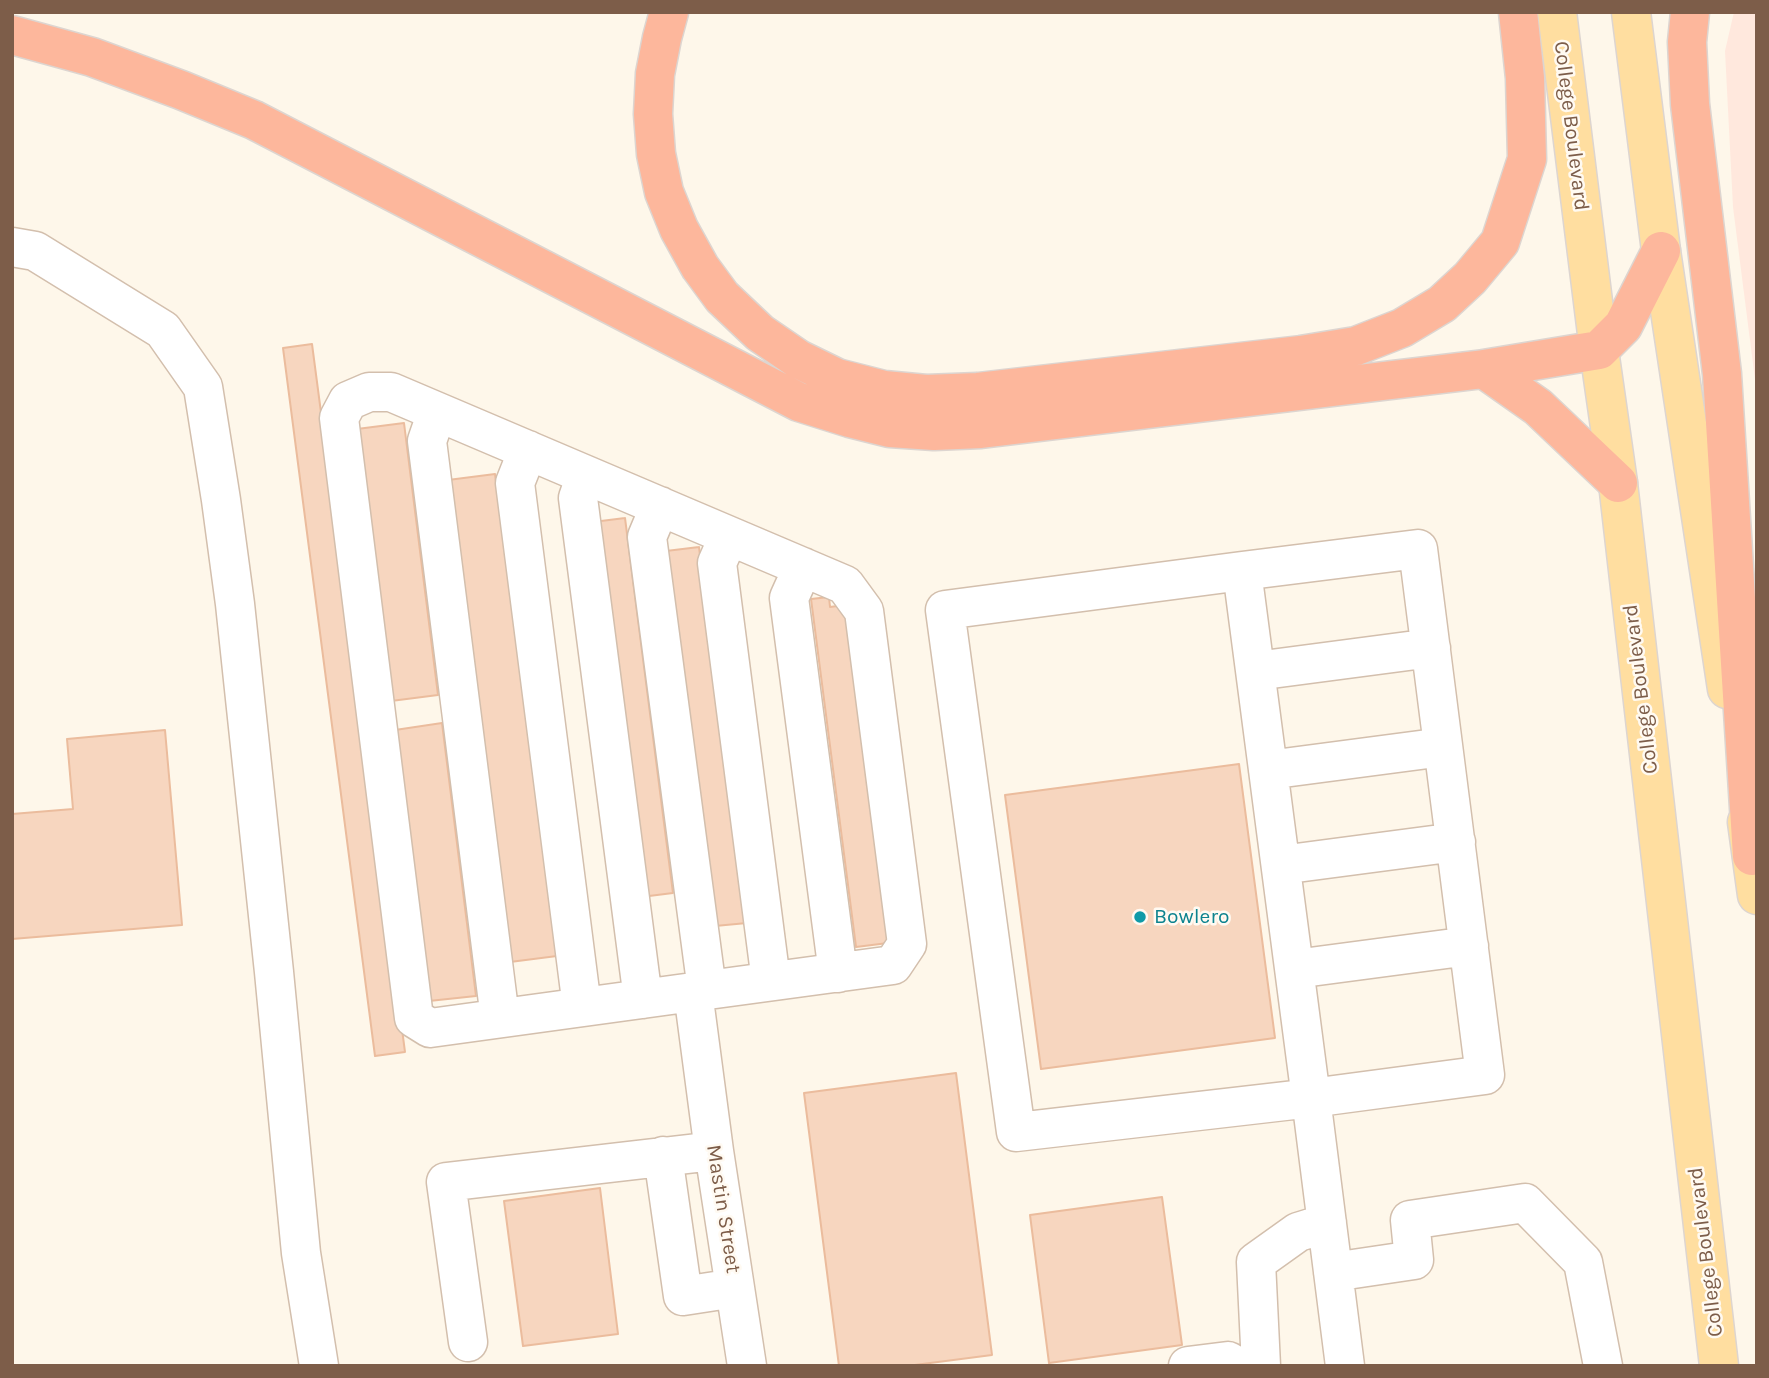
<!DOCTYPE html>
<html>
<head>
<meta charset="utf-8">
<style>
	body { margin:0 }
	#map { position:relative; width:1769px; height:1378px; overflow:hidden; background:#fef7ea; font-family:Karla,sans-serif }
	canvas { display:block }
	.frame { position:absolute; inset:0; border:14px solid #7d5d49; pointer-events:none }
</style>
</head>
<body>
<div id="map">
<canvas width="1769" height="1378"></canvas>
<div class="frame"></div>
</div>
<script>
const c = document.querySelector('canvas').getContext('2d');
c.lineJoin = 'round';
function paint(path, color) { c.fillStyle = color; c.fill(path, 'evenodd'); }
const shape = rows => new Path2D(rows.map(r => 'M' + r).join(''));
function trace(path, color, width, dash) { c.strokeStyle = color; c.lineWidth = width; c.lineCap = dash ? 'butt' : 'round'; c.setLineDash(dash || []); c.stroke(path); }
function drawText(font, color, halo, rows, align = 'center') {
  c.font = font + ' Karla,sans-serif'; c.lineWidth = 5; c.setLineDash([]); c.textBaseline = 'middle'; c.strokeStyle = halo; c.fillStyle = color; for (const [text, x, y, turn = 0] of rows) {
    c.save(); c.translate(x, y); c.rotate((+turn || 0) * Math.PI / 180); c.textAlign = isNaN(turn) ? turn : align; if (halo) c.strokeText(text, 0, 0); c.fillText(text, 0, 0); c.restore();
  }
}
const commercial = shape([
	[1734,12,1757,12,1757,395,1733,207,1725,51]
]);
const building = shape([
	[312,344,405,1052,375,1056,283,348,312,344],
	[404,423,438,695,391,701,357,429,404,423],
	[495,474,557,956,510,962,448,480,495,474],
	[625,518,673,893,641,897,593,522,625,518],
	[699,547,747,923,715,926,666,551,699,547],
	[829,597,830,607,845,605,888,943,856,947,811,599,829,597],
	[442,723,476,996,429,1001,395,730,442,723],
	[165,730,182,925,12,939,12,814,73,809,67,739,165,730],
	[1239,764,1275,1038,1041,1069,1005,795,1239,764],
	[956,1073,992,1355,907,1366,839,1366,804,1093,956,1073],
	[600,1188,618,1334,523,1346,504,1201,600,1188],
	[1162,1197,1182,1345,1049,1363,1030,1215,1162,1197]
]);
const minor = shape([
	[12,247,35,251,163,330,203,387,221,500,235,604,274,972,301,1253,319,1366],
	[437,412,427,441,500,1018],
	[528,450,515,483,582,1007],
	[586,475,578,498,643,999],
	[660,506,647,537,707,990],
	[729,536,717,563,771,981],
	[803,567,789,598,838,973],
	[1242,571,945,610,1016,1132,1311,1098,1485,1075,1418,549,1242,571,1311,1098,1345,1366],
	[1256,671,1431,648],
	[1268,770,1443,747],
	[1281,865,1456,842],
	[1295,969,1469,946],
	[693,992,893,965,907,944,864,611,845,585,391,392,369,392,348,401,339,418,414,1018,430,1028,693,992,714,1151,747,1366],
	[663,1156,683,1296,735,1288],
	[1333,1272,1414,1260,1410,1220,1525,1203,1583,1262,1603,1366],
	[468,1342,446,1182,714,1151],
	[1188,1366,1228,1361,1237,1366],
	[1261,1366,1256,1262,1298,1232,1327,1223]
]);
const major = shape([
	[1557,12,1599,350,1618,483,1719,1366],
	[1631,12,1661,251,1727,689],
	[1747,822,1757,895]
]);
const highway = shape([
	[669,12,662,38,655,74,653,114,656,154,664,192,679,229,700,267,722,297,760,333,798,359,837,378,884,390,926,394,978,392,1301,355,1356,346,1402,328,1442,304,1470,278,1500,242,1527,159,1525,78,1518,12],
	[1690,12,1687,42,1690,104,1722,374,1752,856],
	[12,35,92,57,181,90,254,120,799,402,850,418,890,428,934,431,981,429,1484,369,1599,350,1623,326,1661,251],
	[1484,369,1538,407,1618,483]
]);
const markers = [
	[1140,917,7,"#0f9aa8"]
];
const streetNames = [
	["College Boulevard",1571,126,83],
	["College Boulevard",1641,689,-97],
	["Mastin Street",723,1209,81],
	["College Boulevard",1706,1252,-97]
];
const cultureNames = [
	["Bowlero",1154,917]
];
paint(commercial, '#ffe8dd');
paint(building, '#f7d6bf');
trace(building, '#ebbc9d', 2);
trace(minor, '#d3bfad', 41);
trace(major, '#ddd5d0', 41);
trace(highway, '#ddd5d0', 41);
trace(minor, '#fff', 38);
trace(major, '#ffdea0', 38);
trace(highway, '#fdb79c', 38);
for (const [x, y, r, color] of markers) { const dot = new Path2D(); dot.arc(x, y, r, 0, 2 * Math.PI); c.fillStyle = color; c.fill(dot); trace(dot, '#fffaf2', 2.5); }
drawText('21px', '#7d5d49', '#fffaf2', streetNames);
drawText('21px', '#0d838f', '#fffaf2', cultureNames, 'left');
</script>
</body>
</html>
